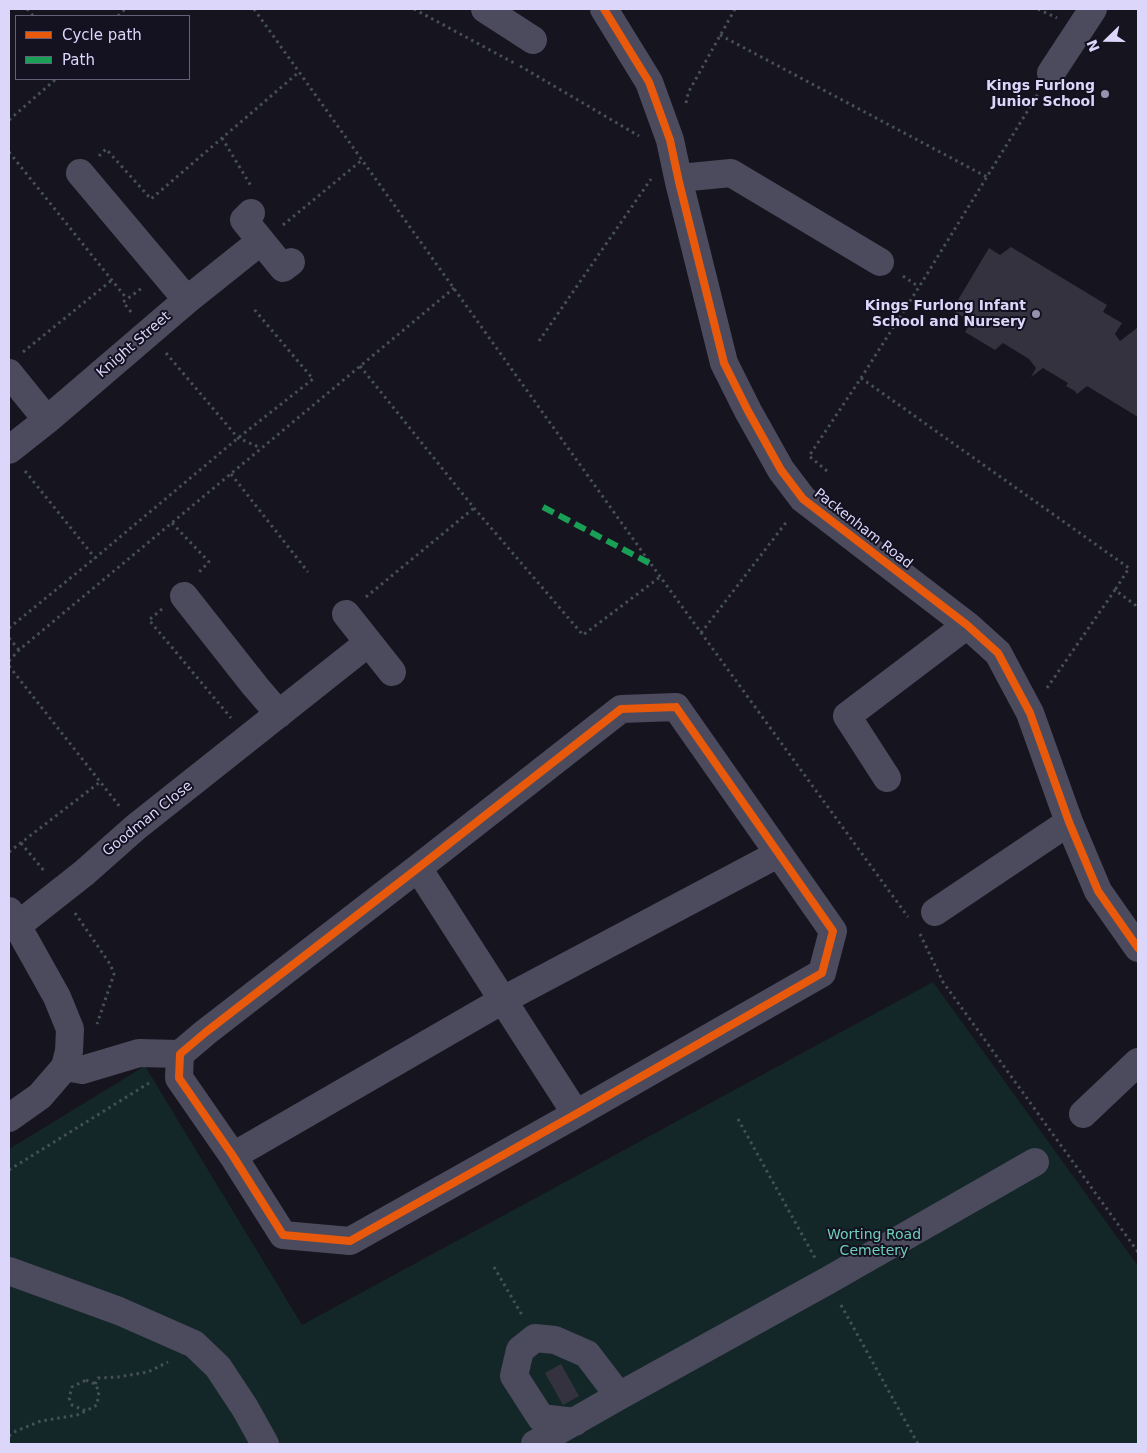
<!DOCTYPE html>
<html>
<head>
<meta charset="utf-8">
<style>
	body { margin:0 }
	#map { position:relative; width:1147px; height:1453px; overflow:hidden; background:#16141e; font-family:"DejaVu Sans",sans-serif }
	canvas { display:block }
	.frame { position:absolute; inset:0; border:10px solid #dbd6fa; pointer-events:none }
	.legend { position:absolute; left:15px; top:15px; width:175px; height:65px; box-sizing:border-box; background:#141121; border:1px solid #646078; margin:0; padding:6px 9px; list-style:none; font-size:15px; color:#dbd6fa }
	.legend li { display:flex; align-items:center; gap:10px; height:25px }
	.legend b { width:25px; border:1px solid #646078 }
	.north { position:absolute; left:1082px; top:15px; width:50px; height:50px; -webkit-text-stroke:4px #141121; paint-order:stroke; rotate:248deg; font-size:14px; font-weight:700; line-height:20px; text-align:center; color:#dbd6fa }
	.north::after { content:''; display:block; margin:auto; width:18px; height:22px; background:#dbd6fa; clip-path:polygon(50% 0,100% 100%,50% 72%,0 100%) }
</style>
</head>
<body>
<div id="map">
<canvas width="1147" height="1453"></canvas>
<div class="frame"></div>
<ul class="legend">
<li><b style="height:6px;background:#e8590c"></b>Cycle path</li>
<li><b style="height:6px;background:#1a9f57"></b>Path</li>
</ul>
<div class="north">N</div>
</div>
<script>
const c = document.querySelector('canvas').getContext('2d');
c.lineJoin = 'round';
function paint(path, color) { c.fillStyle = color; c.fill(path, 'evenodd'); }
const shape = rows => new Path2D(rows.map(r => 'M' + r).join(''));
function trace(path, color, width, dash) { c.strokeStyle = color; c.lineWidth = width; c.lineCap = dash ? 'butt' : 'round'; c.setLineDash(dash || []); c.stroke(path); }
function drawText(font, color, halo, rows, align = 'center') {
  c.font = font + ' "DejaVu Sans",sans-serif'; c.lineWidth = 4; c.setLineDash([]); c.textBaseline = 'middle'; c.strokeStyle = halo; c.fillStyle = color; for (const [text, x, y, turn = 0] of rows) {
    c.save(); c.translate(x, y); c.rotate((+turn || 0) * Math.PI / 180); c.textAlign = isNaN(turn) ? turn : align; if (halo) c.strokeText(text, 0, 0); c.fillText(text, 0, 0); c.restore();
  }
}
const green = shape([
	[933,982,1138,1266,1138,1444,9,1444,9,1149,145,1066,302,1325]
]);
const building = shape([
	[1011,247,1107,305,1103,312,1122,323,1115,334,1120,341,1137,328,1138,329,1138,417,1087,386,1077,394,1075,391,1066,386,1068,383,1043,368,1031,377,1036,368,1029,359,1003,343,995,350,965,332,971,322,952,310,989,248,1000,255],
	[561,1364,579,1396,563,1405,545,1373]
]);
const path = shape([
	[27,9,33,16],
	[254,9,651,564,908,917],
	[414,9,514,63],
	[1038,9,1057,18],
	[118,16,125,9],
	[720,35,987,177],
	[520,66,639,136],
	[686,103,688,93,735,9],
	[9,120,56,79],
	[222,138,251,186],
	[9,152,127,299],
	[99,156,106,149,151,199,299,72],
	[283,225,362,160],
	[903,276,919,287],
	[131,312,123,302,142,288],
	[539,341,651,179],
	[23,352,112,280],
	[166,353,238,438,261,448],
	[360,366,474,508,583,635,660,577],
	[861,378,1129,568,1115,590],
	[25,471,95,558],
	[827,471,809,456,861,378,919,287,1038,94],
	[231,474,308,572],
	[172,523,209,562,198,573],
	[366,597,474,508],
	[162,609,149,620,231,718],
	[9,628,95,558,238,438,313,379,253,308],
	[701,633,788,520],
	[9,638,19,650],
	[9,661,19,650,454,288],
	[9,666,120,807],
	[1047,688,1115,590,1138,607],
	[21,843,45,872],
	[9,852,100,782],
	[75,913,110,964,114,974,97,1024],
	[920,934,943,982,1138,1252],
	[738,1119,815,1258],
	[9,1170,149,1083],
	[494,1267,522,1315],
	[841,1305,918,1444],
	[86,1380,95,1384,99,1391,97,1405,86,1411,72,1405,69,1398,72,1387,86,1380],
	[95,1384,98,1378,118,1377,148,1372,168,1362],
	[9,1436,16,1431,41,1421,77,1415,86,1411]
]);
const minor = shape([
	[485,9,533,40],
	[604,9,649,82,670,140,679,182,724,363,748,411,781,470,803,499,967,625,998,653,1030,713,1069,822,1098,891,1138,948],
	[1051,73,1093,9],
	[80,173,187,300],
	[679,182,690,177,731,173,880,262],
	[251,213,244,220,283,268,291,262],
	[9,373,47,420],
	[9,450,47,420,187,300,261,241],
	[184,596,255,686,279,714],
	[346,614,392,672],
	[676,707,833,931,822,973,576,1114,350,1241,283,1235,233,1156,179,1078,180,1054,206,1032,418,868,621,709,676,707],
	[887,778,847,716,967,625],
	[418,868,576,1114],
	[9,911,57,997,70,1029,69,1051,65,1067,40,1096,9,1118],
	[935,912,1069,822],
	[18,925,84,873,136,827,368,643],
	[65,1067,82,1070,139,1053,180,1054],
	[1083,1114,1138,1062],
	[233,1156,503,1000,778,854],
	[9,1271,119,1311,194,1344,218,1367,245,1408,265,1444],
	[575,1422,541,1418,514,1376,520,1350,535,1338,555,1340,587,1354,619,1396],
	[535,1444,619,1396,827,1281,1035,1162]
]);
const quiet = shape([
	[543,507,651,564]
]);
const cycleway = shape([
	[604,9,649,82,670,140,679,182,724,363,748,411,781,470,803,499,967,625,998,653,1030,713,1069,822,1098,891,1138,948],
	[676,707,833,931,822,973,576,1114,350,1241,283,1235,233,1156,179,1078,180,1054,206,1032,418,868,621,709,676,707]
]);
const markers = [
	[1105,94,5,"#9692ad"],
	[1036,314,5,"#9692ad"]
];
const poiNames = [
	["Kings Furlong",1095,86],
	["Junior School",1095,102],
	["Kings Furlong Infant",1026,306],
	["School and Nursery",1026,322]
];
const streetNames = [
	["Knight Street",134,345,-41],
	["Packenham Road",863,529,38],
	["Goodman Close",148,819,-39]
];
const parkNames = [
	["Worting Road",874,1235],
	["Cemetery",874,1251]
];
paint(green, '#142728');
paint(building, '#353240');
trace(path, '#46505b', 3, [2.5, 4]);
trace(minor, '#4c4a5d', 28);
trace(quiet, '#1a9f57', 6, [12, 6]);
trace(cycleway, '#e8590c', 8);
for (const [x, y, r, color] of markers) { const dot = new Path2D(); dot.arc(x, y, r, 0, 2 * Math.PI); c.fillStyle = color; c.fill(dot); trace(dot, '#141121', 2); }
drawText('bold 14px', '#dbd6fa', '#141121', poiNames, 'right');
drawText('14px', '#dbd6fa', '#141121', streetNames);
drawText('14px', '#6cd0ba', '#141121', parkNames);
</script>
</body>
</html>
